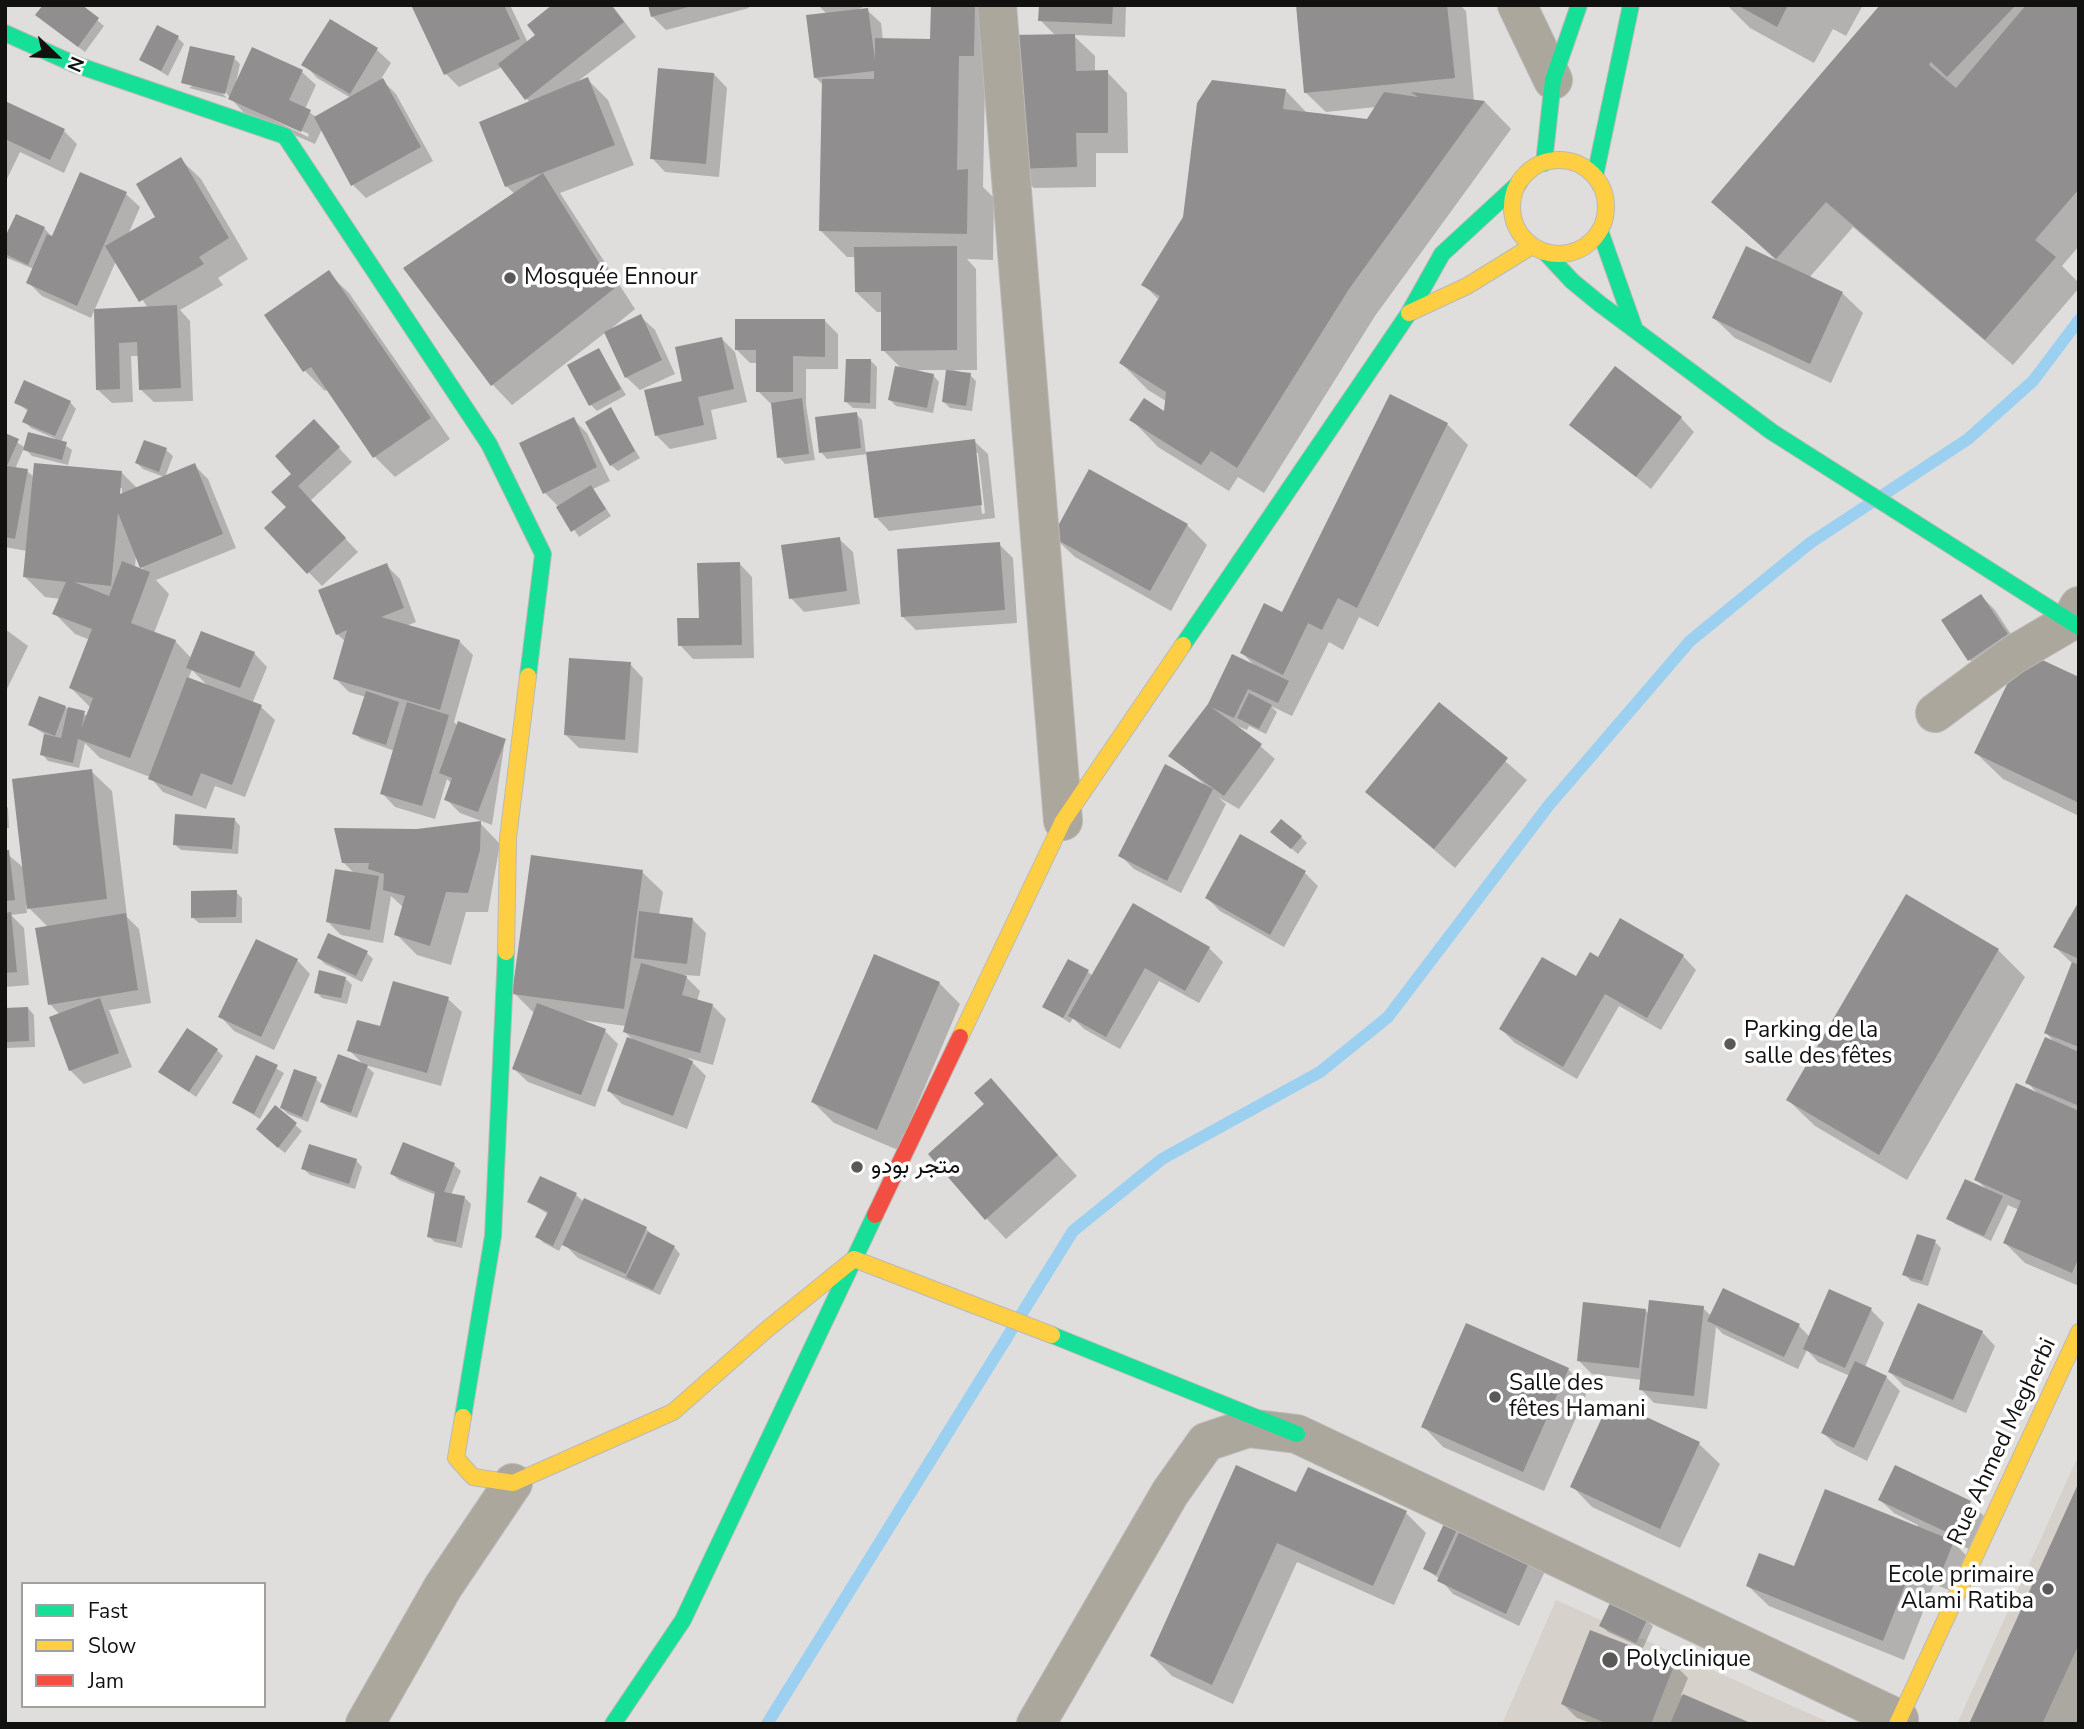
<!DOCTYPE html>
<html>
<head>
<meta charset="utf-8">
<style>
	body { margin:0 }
	#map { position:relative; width:2084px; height:1729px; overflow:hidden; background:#e0dedc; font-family:"Nunito Sans",sans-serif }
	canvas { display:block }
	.frame { position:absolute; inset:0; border:7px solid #11110f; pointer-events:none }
	.legend { position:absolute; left:21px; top:1582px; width:245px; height:126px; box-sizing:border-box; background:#fff; border:2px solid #a0a09f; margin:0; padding:9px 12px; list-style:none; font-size:21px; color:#11110f }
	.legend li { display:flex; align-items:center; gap:14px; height:35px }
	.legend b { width:35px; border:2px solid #a0a09f }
	.north { position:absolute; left:21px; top:21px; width:70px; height:70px; -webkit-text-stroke:5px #fff; paint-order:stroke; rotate:113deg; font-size:19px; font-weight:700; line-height:28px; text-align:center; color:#11110f }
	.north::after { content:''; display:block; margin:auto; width:24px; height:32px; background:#11110f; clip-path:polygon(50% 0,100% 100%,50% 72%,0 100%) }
</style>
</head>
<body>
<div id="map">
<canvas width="2084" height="1729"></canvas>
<div class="frame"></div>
<ul class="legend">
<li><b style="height:9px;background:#16e098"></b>Fast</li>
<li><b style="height:9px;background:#ffcf43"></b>Slow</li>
<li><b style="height:9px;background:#f24e42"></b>Jam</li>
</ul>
<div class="north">N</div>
</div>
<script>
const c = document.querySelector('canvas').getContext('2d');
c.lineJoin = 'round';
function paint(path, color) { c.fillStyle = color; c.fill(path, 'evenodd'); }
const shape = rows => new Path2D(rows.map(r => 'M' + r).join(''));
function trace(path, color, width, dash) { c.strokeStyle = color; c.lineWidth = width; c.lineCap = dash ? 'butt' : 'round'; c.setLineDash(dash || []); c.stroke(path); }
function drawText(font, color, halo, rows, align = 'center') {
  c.font = font + ' "Nunito Sans",Vazirmatn,sans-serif'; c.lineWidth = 7; c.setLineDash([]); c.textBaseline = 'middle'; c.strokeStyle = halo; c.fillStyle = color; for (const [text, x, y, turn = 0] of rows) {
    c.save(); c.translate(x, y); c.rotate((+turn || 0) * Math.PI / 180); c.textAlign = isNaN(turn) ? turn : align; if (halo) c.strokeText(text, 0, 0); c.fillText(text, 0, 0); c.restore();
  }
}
const built = shape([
	[2079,1454,2079,1724,1957,1724],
	[1556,1600,1826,1721,1826,1724,1502,1724]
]);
const shadow = shape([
	[79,5,104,26,85,52,44,21],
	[413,5,510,5,528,43,537,36,555,5,612,5,636,37,577,82,587,79,608,100,634,165,560,193,635,309,607,332,641,317,655,330,675,374,640,390,626,377,606,332,512,405,492,384,515,194,506,186,530,103,502,67,459,87,446,74],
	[649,5,748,5,749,8,666,30,652,16],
	[818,5,867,5,855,11,867,10,881,23,883,40,932,41,933,5,999,5,985,82,983,187,994,198,993,260,967,259,976,269,977,370,954,370,970,375,976,381,972,411,950,408,944,402,948,370,917,370,933,375,939,382,933,413,896,406,890,400,902,369,883,350,883,312,877,312,856,292,856,257,847,257,820,230,823,85,816,78,828,15],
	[1041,5,1126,5,1125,37,1073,35,1095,56,1095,72,1107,72,1127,93,1128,153,1096,153,1096,187,1034,188,1013,168,1056,36,1040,20],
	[1297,5,1460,5,1466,11,1474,101,1485,102,1511,129,1375,316,1264,493,1238,477,1229,491,1158,447,1132,420,1165,414,1166,401,1148,390,1121,363,1160,301,1143,284,1285,90,1308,114,1368,121,1376,107,1326,112,1305,92],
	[1727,5,1863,5,1846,36,1833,29,1814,63,1750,28],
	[1882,5,2079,5,2079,246,2062,266,2079,283,2079,288,2013,365,1853,227,1809,278,1842,293,1863,313,1831,383,1735,338,1714,318,1779,263,1713,202],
	[330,21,377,50,391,63,381,79,396,94,433,161,366,198,353,185,322,129,315,144,244,113,220,86,218,89,227,98,189,88,234,58,240,64,236,83,302,72,316,85,305,109,316,117,351,98,317,78,304,64],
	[244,105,309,134,308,137],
	[178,38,184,44,168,76,141,59],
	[714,74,727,88,719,177,665,172,652,158],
	[5,103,64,131,77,144,64,173,20,152,5,183],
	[180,159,201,179,248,259,218,278,223,285,180,310,190,321,193,401,154,402,140,389,139,356,131,356,133,402,112,403,98,390,95,310,148,308,116,261,91,318,42,296,28,282,34,269,7,258,5,241,44,228,53,238,81,174,126,194,140,207,128,235,158,217],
	[328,273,349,293,450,439,395,477,375,457,328,389,325,391,305,371],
	[825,321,838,334,838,369,806,369,806,405,815,460,785,464,779,457,772,405,758,391,758,363,750,363,737,350],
	[722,339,735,352,747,402,711,410,717,439,670,449,657,436,684,383],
	[599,350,626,395,597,411,591,405],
	[871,361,877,367,876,409,853,408,846,402],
	[16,402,70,402,76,409,61,442,72,450,68,465,32,456,24,448,15,469,27,471,35,478,121,472,137,488,164,477,143,469,137,463,145,442,166,450,173,456,165,477,194,465,208,479,236,548,156,580,169,594,154,633,175,641,192,659,254,653,267,667,252,704,261,707,275,720,245,797,215,786,206,809,163,792,150,777,100,758,85,743,79,768,48,761,42,754,46,735,30,725,40,698,88,716,91,708,71,688,90,640,75,634,55,614,61,599,45,597,25,577,27,551,5,547,5,435,26,448,56,439,31,428,24,421,29,412],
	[119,488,122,488,122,495,118,495],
	[136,554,141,567,148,573,135,568],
	[192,670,208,686,188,679],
	[610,409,640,458,618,471,611,465],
	[856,414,862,420,866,454,974,441,988,454,995,518,889,531,876,517,868,454,827,459,821,452],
	[974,453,978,453,985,513,982,514],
	[1681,418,1694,432,1651,489,1572,425],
	[573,419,587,433,610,481,593,489,611,516,579,537,559,507,545,493],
	[1447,424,1468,445,1378,627,1359,617,1343,650,1329,642,1292,716,1271,706,1277,712,1266,734,1249,726,1247,730,1237,726,1275,759,1239,809,1218,797,1226,804,1181,893,1134,869,1120,855,1204,784,1171,756,1209,705,1255,666,1242,653,1283,615],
	[327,435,352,462,310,501,358,552,322,586,266,528,288,507,293,474],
	[1187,525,1207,545,1171,611,1075,557,1054,537],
	[839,539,853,552,860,604,804,612,791,598],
	[999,544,1013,558,1017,623,916,630,902,616],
	[739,563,752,577,754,658,693,659,680,645],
	[387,566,400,579,416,622,406,626,459,641,473,655,454,722,458,726,505,740,492,825,460,813,446,799,452,784,447,779,435,819,395,807,382,793,395,751,361,739,354,733,366,697,349,692,335,678,346,642,337,634],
	[1981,596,1995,610,2020,648,1983,673,1969,659],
	[5,629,28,646,5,693],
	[630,664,643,678,638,753,579,748,566,735],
	[2079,679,2079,816,2003,779,1976,753],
	[1439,704,1527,780,1455,868,1367,792],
	[91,771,112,791,127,917,139,929,151,1003,109,1010,132,1067,84,1084,70,1070,60,1015,50,1004,49,928,26,905,27,913,11,915,24,928,29,985,5,987,5,852,24,868],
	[5,805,8,808,9,828,5,828],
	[234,819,240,826,238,854,181,850,174,844],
	[480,823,500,844,488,912,466,912,451,965,417,955,396,934,404,908,391,896,383,943,341,935,328,922,355,874,343,862,417,831],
	[1301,837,1307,843,1298,854,1279,838],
	[642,872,663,892,659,915,692,919,706,933,700,976,684,975,700,991,697,1001,712,1005,726,1019,713,1065,688,1058,706,1076,687,1129,622,1104,609,1091,635,1042,625,1032,626,1026,581,1020,605,1031,618,1044,595,1107,528,1082,514,1069,535,1014,514,993],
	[1304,872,1318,886,1284,947,1220,911,1207,898],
	[236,892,242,898,242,923,199,923,192,917],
	[1907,896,1998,950,2025,977,1907,1180,1815,1126,1788,1100],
	[2079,905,2079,1286,2025,1263,2005,1243,2019,1210,2008,1205,1991,1241,1955,1224,1949,1218,1988,1191,1977,1180,2040,1096,2027,1082,2056,1044,2046,1033,2073,964,2055,947,2069,917,2072,919],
	[1209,948,1223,962,1199,1003,1159,981,1120,1049,1084,1029,1073,1018,1070,1023,1044,1006,1088,972,1093,976],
	[367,953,373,959,362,982,325,964,319,958],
	[1683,956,1696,970,1661,1030,1619,1006,1577,1079,1515,1043,1501,1029,1577,979,1598,959],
	[297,960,310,974,274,1050,234,1031,221,1017],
	[345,978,352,985,347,1004,322,998,316,992],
	[939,983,960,1004,898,1150,834,1123,813,1102],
	[448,999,462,1012,441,1086,365,1065,374,1073,357,1118,329,1108,322,1102,365,1066,349,1050,381,1028],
	[28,1008,34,1015,35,1047,5,1048,5,1010],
	[217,1050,223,1056,196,1097,160,1071],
	[256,1057,284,1073,260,1119,234,1103],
	[316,1079,322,1085,308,1122,288,1114,282,1108],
	[991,1081,1077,1176,1006,1239,986,1218],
	[276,1108,302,1131,285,1153,264,1136],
	[404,1145,454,1165,461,1171,451,1195,464,1197,471,1204,462,1248,435,1242,428,1236,436,1195,399,1180,392,1174],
	[356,1160,362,1167,355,1189,310,1175,303,1168],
	[540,1178,576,1195,584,1202,646,1229,656,1238,674,1247,680,1254,660,1295,578,1258,563,1243,559,1251,544,1243,538,1237,548,1214,529,1202],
	[1935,1242,1941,1248,1928,1286,1911,1281,1904,1274],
	[1703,1308,1711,1316,1799,1326,1810,1337,1871,1310,1884,1323,1865,1367,1886,1377,1900,1391,1867,1461,1837,1446,1823,1433,1850,1376,1818,1362,1807,1350,1798,1369,1723,1334,1716,1327,1707,1409,1654,1403,1641,1389,1642,1380,1592,1374,1579,1361,1646,1311,1649,1314],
	[1982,1332,1995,1346,1966,1413,1904,1386,1890,1372],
	[1568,1369,1588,1390,1544,1491,1443,1447,1423,1426],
	[1611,1402,1699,1444,1720,1464,1680,1548,1592,1507,1572,1486],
	[2079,1487,2079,1724,1971,1724],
	[1297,1494,1406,1513,1426,1533,1394,1605,1297,1562,1233,1704,1172,1676,1152,1656],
	[1880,1500,1970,1503,1984,1516,1969,1549,1953,1542,1974,1563,1961,1595,1934,1584,1904,1660,1769,1606,1748,1586,1917,1527,1918,1525,1894,1513],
	[1449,1518,1547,1567,1519,1626,1453,1594,1440,1579,1425,1569],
	[1646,1620,1653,1626,1643,1648,1608,1632,1601,1625],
	[1674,1664,1688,1678,1681,1695,1749,1724,1593,1724,1577,1718,1563,1704]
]);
const stream = shape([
	[767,1724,1073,1231,1162,1159,1320,1072,1388,1017,1549,805,1690,641,1810,543,1968,439,2033,381,2079,320]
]);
const building = shape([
	[43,5,82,5,99,18,78,47,35,15],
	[411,5,504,5,520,39,444,75],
	[552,5,611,5,624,22,525,100,498,64,535,35,527,25],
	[648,5,692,5,692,6,651,17],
	[931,5,975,5,974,56,959,56,957,170,968,169,967,234,819,231,822,79,874,79,874,71,814,78,806,15,868,8,875,60,875,38,930,39],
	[1039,5,1113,5,1112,24,1038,21],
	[1296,5,1447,5,1455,78,1304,93],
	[1737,5,1788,5,1777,27],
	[1880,5,2016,5,1947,77,1931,62,1929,65,1956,88,2026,5,2079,5,2079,189,2035,240,2056,257,1985,340,1826,202,1776,259,1711,202],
	[330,19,378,48,350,94,301,65],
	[157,25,179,36,161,71,139,60],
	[1075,34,1076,71,1108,70,1108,133,1076,133,1077,167,1011,169,1010,35],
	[190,46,235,56,225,94,181,83],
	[252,47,303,70,289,100,311,110,301,132,228,99],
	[658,68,714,73,706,164,650,159],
	[588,77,615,145,505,187,479,122],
	[383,78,421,147,351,186,314,117],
	[1212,80,1286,89,1283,109,1367,119,1384,92,1418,97,1411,92,1485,101,1349,289,1237,468,1211,451,1201,465,1129,420,1144,398,1164,411,1166,392,1119,363,1160,296,1141,285,1183,217,1197,103],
	[5,101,65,129,50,160,5,139],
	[181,157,229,238,199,257,204,264,139,302,105,246,155,217,136,184],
	[80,172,127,192,77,306,26,283,47,234,52,236],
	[543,173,615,288,491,386,403,268],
	[16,214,45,227,28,265,5,254,5,237],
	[957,246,957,350,881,351,881,292,855,292,854,247],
	[1746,246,1843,292,1810,364,1712,318],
	[329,270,431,418,373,458,311,367,303,372,264,315],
	[177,305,181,388,139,390,137,342,119,343,120,389,96,390,94,309],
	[641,314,662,360,625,378,604,332],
	[735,319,825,319,825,357,793,356,793,392,756,392,756,350,735,350],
	[722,337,734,389,698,397,704,425,655,436,644,390,682,381,675,347],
	[599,348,621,389,589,406,567,365],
	[846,359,871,359,870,403,844,402],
	[895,366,934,374,927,408,888,400],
	[1615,366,1682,417,1636,477,1569,425],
	[946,370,971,373,966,406,942,402],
	[24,380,71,401,55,436,22,422,28,409,14,403],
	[1390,394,1448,423,1357,608,1338,598,1322,630,1308,623,1283,675,1240,653,1264,603,1282,612],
	[802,398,809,454,777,458,771,403],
	[611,407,635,451,610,466,585,422],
	[857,412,861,448,819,453,815,417],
	[574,417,597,467,543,494,519,443],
	[314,419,340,447,298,486,346,538,307,574,264,528,286,507,271,492,291,474,275,456],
	[28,432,67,442,62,460,23,450],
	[5,433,19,439,7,466,28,469,15,539,5,537],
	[975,439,982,505,874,518,866,452],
	[144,440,167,448,159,472,135,463],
	[34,463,122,471,120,494,195,463,223,534,140,568,118,513,111,586,74,582,109,596,122,561,150,572,131,623,176,640,130,758,78,739,73,763,40,755,44,734,61,738,68,707,85,711,81,729,93,698,69,688,92,629,52,614,66,582,23,577],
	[1089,469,1188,524,1150,591,1052,537],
	[591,485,606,509,571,532,556,507],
	[840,537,847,591,789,599,781,545],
	[1000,542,1005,610,901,617,897,549],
	[740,562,742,645,678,646,677,618,699,618,697,563],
	[387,563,404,608,381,617,460,640,440,710,333,679,347,630,336,635,318,590],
	[1981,594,2008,634,1968,661,1941,620],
	[201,631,255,652,240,688,186,668],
	[2023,651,2079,677,2079,803,1974,753],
	[1232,654,1289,681,1278,703,1248,689,1234,718,1211,707,1262,744,1224,796,1168,756,1208,704],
	[569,658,631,662,625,740,564,735],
	[187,677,262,705,232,785,201,773,192,796,148,779],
	[366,691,399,702,386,745,352,734],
	[1249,693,1272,705,1259,729,1237,718],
	[39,696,66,706,55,736,28,725],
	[407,702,449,715,422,806,380,794],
	[1439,702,1508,758,1434,849,1365,792],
	[458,721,506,739,478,812,444,800,452,778,439,773],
	[1165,764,1213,789,1167,881,1118,856],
	[92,769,107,899,27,909,12,779],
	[175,814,235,818,232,849,173,845],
	[1281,819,1302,836,1291,849,1270,832],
	[481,821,480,850,468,893,446,892,430,946,394,935,405,896,383,890,384,874,368,869,369,863,342,863,334,828,417,829],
	[1240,834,1306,871,1270,935,1205,898],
	[5,850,9,850,15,900,5,901],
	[531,855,643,870,624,1009,512,994],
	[335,869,379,876,370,930,326,922],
	[237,890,236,917,191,918,191,891],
	[1906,894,1999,949,1879,1155,1786,1100],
	[2079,901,2079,959,2053,947],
	[1133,903,1210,947,1185,991,1145,968,1106,1037,1068,1016],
	[639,911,693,918,687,964,634,958],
	[11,912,17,972,5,973,5,913],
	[126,913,138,990,48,1005,35,928],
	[1620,918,1684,955,1647,1018,1605,994,1563,1067,1499,1029,1542,957,1576,976,1590,952,1598,957],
	[328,933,368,951,356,976,317,958],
	[256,939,298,959,261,1037,218,1017],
	[874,954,940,982,877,1130,811,1102],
	[1068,959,1089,970,1063,1018,1042,1007],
	[2072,962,2079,965,2079,1047,2044,1033],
	[641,963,687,976,682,995,713,1004,700,1053,623,1032],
	[319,970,346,977,341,998,314,993],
	[393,981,449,997,427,1073,347,1051,357,1020,380,1026],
	[100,998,119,1053,69,1071,49,1017],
	[537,1003,606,1029,581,1095,512,1069],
	[28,1007,29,1041,5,1042,5,1008],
	[187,1028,218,1049,189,1092,158,1072],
	[627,1037,693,1061,673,1116,607,1091],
	[2045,1037,2079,1052,2079,1106,2025,1083],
	[338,1054,368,1065,351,1113,320,1102],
	[256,1055,278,1065,254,1114,232,1103],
	[294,1069,317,1077,302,1117,280,1108],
	[991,1078,1058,1155,985,1220,928,1154,984,1104,974,1093],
	[2016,1083,2079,1111,2079,1257,2072,1273,2003,1243,2021,1201,1974,1180],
	[275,1105,297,1123,278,1148,256,1129],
	[403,1142,455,1163,444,1192,465,1196,456,1242,427,1237,435,1192,390,1174],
	[309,1144,357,1159,349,1184,301,1169],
	[540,1176,577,1193,553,1246,535,1237,548,1212,527,1202],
	[1965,1179,2003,1196,1984,1236,1946,1219],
	[584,1198,647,1227,626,1274,562,1245],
	[648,1232,675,1246,653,1290,626,1277],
	[1917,1234,1936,1240,1922,1281,1902,1275],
	[1723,1288,1800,1324,1784,1357,1707,1321],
	[1829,1289,1872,1308,1845,1368,1803,1349],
	[1649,1300,1704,1306,1694,1396,1639,1390],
	[1583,1302,1646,1309,1639,1368,1577,1361],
	[1918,1303,1983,1331,1953,1400,1888,1372],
	[1466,1323,1569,1368,1523,1472,1421,1427],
	[1855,1361,1887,1376,1854,1448,1821,1433],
	[1610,1400,1700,1442,1660,1529,1570,1487],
	[1236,1465,1296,1492,1308,1467,1407,1511,1373,1586,1277,1543,1212,1685,1150,1656],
	[1895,1465,1971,1501,1955,1536,1878,1500],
	[2079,1482,2079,1644,2042,1724,1969,1724],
	[1825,1489,1954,1541,1940,1576,1913,1565,1883,1641,1746,1586,1759,1553,1794,1566],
	[1448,1515,1461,1521,1436,1575,1423,1569],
	[1465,1519,1534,1551,1506,1614,1437,1581],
	[1611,1601,1648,1618,1636,1643,1599,1626],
	[1590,1630,1675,1663,1651,1724,1608,1724,1561,1704],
	[1683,1694,1753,1724,1670,1724]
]);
const street = shape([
	[997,5,1063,821],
	[1517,5,1553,80],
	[1935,713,2013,655,2071,621,2079,606],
	[365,1724,443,1587,513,1483],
	[1036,1724,1170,1493,1206,1442,1248,1428,1297,1434,1899,1719]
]);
const fast = shape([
	[5,33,74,64,285,136,489,444,543,554,528,676],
	[1544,163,1553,80,1579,5],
	[1595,176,1631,5],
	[1600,231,1634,327],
	[1545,252,1572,281,1600,304,1772,432,2079,627],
	[1183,645,1409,313,1442,254,1519,183],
	[1052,1335,1297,1434],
	[463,1417,493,1236,506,952],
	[613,1724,683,1620,875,1215]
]);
const slow = shape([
	'1512 207a47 47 0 1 1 94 0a47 47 0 1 1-94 0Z',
	[1409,313,1467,286,1532,246],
	[506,952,508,838,528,676],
	[960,1037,1063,821,1183,645],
	[854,1259,1052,1335],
	[463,1417,456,1458,473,1477,513,1483,673,1412,765,1331,854,1259],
	[1897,1724,2079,1332]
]);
const jam = shape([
	[875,1215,960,1037]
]);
const markers = [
	[510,278,7,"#595957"],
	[1730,1044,7,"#595957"],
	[857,1167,7,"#595957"],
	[1495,1397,7,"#595957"],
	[2048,1589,7,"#595957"],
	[1610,1660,9,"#595957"]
];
const poiNames = [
	["Mosquée Ennour",524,278],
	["Parking de la",1744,1031],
	["salle des fêtes",1744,1057],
	["متجر بودو",871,1167],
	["Salle des",1509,1384],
	["fêtes Hamani",1509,1410],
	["Ecole primaire",2034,1576,"right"],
	["Alami Ratiba",2034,1602,"right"],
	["Polyclinique",1626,1660]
];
const streetNames = [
	["Rue Ahmed Megherbi",2003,1442,-65]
];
paint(built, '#d6d2cb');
paint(shadow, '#0003');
trace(stream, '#9cd0f0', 12);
paint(building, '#908e8e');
trace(street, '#bab9b8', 40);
trace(fast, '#bab9b8', 18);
trace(slow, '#bab9b8', 18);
trace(jam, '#bab9b8', 18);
trace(street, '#aba79d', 38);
trace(fast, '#16e098', 16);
trace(slow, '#ffcf43', 16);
trace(jam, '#f24e42', 16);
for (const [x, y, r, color] of markers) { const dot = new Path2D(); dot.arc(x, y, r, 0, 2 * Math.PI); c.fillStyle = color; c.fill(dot); trace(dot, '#fff', 2.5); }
drawText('23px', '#11110f', '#fff', poiNames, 'left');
drawText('23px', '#11110f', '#fff', streetNames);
</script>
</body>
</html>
